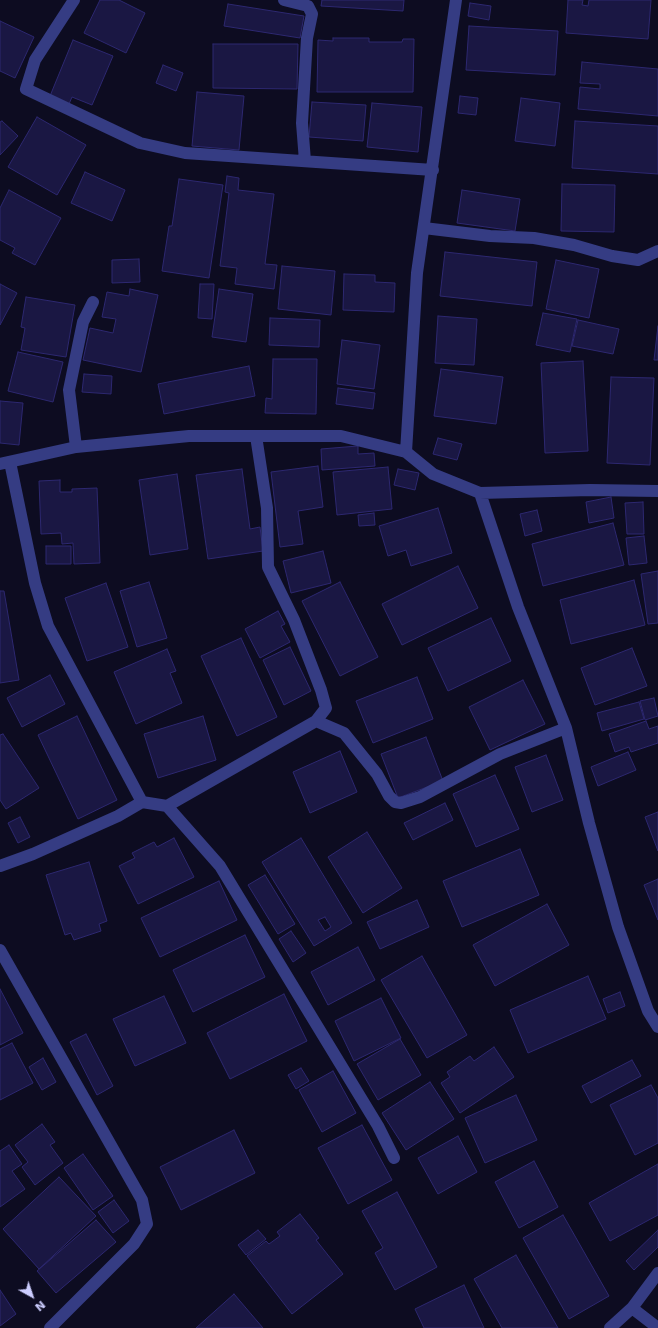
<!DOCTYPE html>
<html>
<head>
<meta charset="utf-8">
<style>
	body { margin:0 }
	#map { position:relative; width:658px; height:1328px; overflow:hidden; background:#0d0c21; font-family:"DejaVu Sans",sans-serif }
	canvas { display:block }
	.north { position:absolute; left:12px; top:1276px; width:40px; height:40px; -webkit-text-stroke:3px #0d0c21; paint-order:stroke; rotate:140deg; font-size:11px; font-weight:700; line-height:16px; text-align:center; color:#cccdff }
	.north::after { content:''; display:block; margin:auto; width:14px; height:18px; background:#cccdff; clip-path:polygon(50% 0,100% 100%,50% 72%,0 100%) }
</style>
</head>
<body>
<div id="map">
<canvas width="658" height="1328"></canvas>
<div class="north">N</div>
</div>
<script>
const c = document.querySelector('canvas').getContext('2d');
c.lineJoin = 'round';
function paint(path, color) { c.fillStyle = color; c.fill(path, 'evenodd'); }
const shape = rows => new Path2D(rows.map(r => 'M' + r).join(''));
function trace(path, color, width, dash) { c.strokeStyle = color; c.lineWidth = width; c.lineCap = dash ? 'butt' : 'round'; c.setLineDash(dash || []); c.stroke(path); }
const building = shape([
	[100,0,119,0,145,13,126,53,84,33,100,0],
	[322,0,404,0,403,11,321,6,322,0],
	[568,0,583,0,582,5,588,6,589,0,651,0,648,39,566,33,568,0],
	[470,3,491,6,489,20,468,16,470,3],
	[228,4,304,16,300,38,224,26,228,4],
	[0,21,34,37,15,78,0,71,0,21],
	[469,26,558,31,555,75,466,70,469,26],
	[333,38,369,38,369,42,402,42,403,39,414,39,413,92,317,92,318,40,333,41,333,38],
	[73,40,113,56,92,105,72,97,69,104,50,96,73,40],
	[213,44,298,44,297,89,213,88,213,44],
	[582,62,658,69,658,116,578,109,580,87,600,89,600,84,580,83,582,62],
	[163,65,183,73,176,91,156,83,163,65],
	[197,92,244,96,239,150,192,146,197,92],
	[460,96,478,98,476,115,458,113,460,96],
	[521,98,560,103,555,146,515,141,521,98],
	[312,102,366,105,363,141,309,137,312,102],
	[372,103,422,107,418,152,367,147,372,103],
	[37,117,86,145,57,195,8,167,37,117],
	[2,121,18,136,0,155,0,122,2,121],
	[575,121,658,126,658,174,572,168,575,121],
	[85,172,125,190,112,221,71,203,85,172],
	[227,176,239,178,238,190,274,194,265,264,277,265,274,289,235,284,237,268,220,266,229,193,225,192,227,176],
	[179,179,223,185,209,278,162,271,169,226,172,226,179,179],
	[562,184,615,185,614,232,561,231,562,184],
	[9,190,61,218,35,265,12,253,15,248,0,240,0,208,9,190],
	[462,190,520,199,515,231,457,223,462,190],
	[445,252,537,262,532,306,440,296,445,252],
	[139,259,140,282,112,283,112,260,139,259],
	[556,260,599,269,589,318,546,309,556,260],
	[282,266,335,271,331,315,278,309,282,266],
	[344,274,375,275,375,282,395,283,394,312,343,310,344,274],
	[0,284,17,293,0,325,0,284],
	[200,284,214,284,212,319,198,318,200,284],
	[130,289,158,295,141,372,83,360,90,328,113,333,116,319,102,317,107,292,129,296,130,289],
	[219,289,253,294,246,342,212,337,219,289],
	[26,297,75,305,66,357,21,350,25,328,21,327,26,297],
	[543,313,577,319,570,352,536,345,543,313],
	[438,316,477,319,474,365,435,363,438,316],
	[270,318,320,320,319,347,269,345,270,318],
	[578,320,619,329,613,354,572,346,578,320],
	[658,326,658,360,654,360,658,326],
	[342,340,380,345,374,389,337,384,342,340],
	[18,352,63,362,53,402,8,391,18,352],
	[273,359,317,359,316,414,265,413,266,398,272,399,273,359],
	[583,361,588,451,545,453,541,363,583,361],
	[249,366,255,396,164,414,158,384,249,366],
	[441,369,503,377,496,424,434,416,441,369],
	[84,374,112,376,111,394,82,392,84,374],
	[611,377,654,378,650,465,607,463,611,377],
	[338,388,375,393,373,409,336,404,338,388],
	[0,401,23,403,19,445,0,443,0,401],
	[438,438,462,444,457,460,433,454,438,438],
	[358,446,358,454,374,453,375,466,322,470,321,449,358,446],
	[318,466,323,507,298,511,303,544,280,547,271,472,318,466],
	[388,467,392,509,337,515,333,472,388,467],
	[242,469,250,529,260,527,263,551,208,559,196,475,242,469],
	[398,469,419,473,415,490,394,485,398,469],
	[177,474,188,549,150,555,139,480,177,474],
	[60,480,60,492,72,492,72,489,97,488,100,563,74,564,73,543,62,544,61,533,41,534,39,481,60,480],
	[611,497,614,518,589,523,586,502,611,497],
	[643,502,644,534,627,534,625,503,643,502],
	[438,508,452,553,411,566,406,550,388,556,379,526,438,508],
	[537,510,542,531,525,536,520,514,537,510],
	[374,513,375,525,359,526,358,515,374,513],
	[613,523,624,565,543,586,532,544,613,523],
	[644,536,647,563,629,565,626,538,644,536],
	[46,546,71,546,71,564,46,564,46,546],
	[323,551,331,583,291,593,283,561,323,551],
	[458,566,478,608,402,645,382,604,458,566],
	[658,571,658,623,648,624,641,574,658,571],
	[634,580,645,625,571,644,560,600,634,580],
	[149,582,167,638,137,647,120,591,149,582],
	[340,582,378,657,340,676,302,601,340,582],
	[106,583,128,647,87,661,65,598,106,583],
	[0,591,4,591,19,680,0,683,0,591],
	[278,611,285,624,281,626,290,642,260,658,245,629,278,611],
	[491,618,511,661,448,691,428,648,491,618],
	[241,638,277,717,237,736,201,656,241,638],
	[290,647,311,691,284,705,263,660,290,647],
	[632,648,647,686,595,705,581,668,632,648],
	[167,649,176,671,170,673,182,703,136,724,114,672,167,649],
	[50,675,65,704,22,727,7,698,50,675],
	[417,677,433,719,373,743,356,701,417,677],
	[523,680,545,724,490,750,469,707,523,680],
	[654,698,658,716,645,720,640,701,654,698],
	[639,702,644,719,602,731,597,713,639,702],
	[77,716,117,800,78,819,38,735,77,716],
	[203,716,216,760,158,778,144,734,203,716],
	[646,721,649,729,658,726,658,743,631,752,629,747,615,752,609,734,646,721],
	[3,734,39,788,6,809,0,800,0,735,3,734],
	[426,737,443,781,398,798,381,754,426,737],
	[340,751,357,792,310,813,293,772,340,751],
	[628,752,636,770,598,786,591,767,628,752],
	[546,755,563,800,532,812,515,767,546,755],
	[495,775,519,829,476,847,453,794,495,775],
	[445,803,453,820,413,840,404,823,445,803],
	[658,812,658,851,645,817,658,812],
	[20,817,30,837,18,843,8,823,20,817],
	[367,832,402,888,363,913,328,857,367,832],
	[174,838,194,877,138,904,119,866,135,858,132,853,154,842,157,847,174,838],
	[301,838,352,923,314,946,262,862,301,838],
	[325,917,331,927,325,931,318,920,325,917],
	[520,849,539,895,462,927,443,881,520,849],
	[89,862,107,921,99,924,101,931,74,940,71,933,65,935,46,875,89,862],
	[265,875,295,924,278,934,248,885,265,875],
	[658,879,658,920,644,885,658,879],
	[219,881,237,920,160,957,141,918,219,881],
	[417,900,429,927,380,949,367,922,417,900],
	[547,904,569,945,495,986,473,945,547,904],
	[291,931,306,953,293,962,279,939,291,931],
	[245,935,265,977,193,1012,173,970,245,935],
	[358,947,375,980,328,1005,311,972,358,947],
	[422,956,467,1035,427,1058,381,980,422,956],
	[588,976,606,1019,528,1053,510,1010,588,976],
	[0,989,23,1033,0,1045,0,989],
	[620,992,625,1006,608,1013,603,999,620,992],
	[284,994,307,1041,230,1079,207,1033,284,994],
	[164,996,186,1043,135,1066,113,1019,164,996],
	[381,998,401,1038,354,1061,335,1021,381,998],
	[86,1034,113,1086,97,1095,70,1042,86,1034],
	[400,1039,421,1075,378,1100,357,1064,400,1039],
	[12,1043,33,1083,0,1100,0,1049,12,1043],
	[494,1047,514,1077,460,1113,441,1083,450,1077,447,1072,470,1056,474,1061,494,1047],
	[43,1058,56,1082,42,1090,29,1067,43,1058],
	[632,1060,641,1076,591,1103,582,1086,632,1060],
	[301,1068,309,1081,296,1089,288,1075,301,1068],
	[333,1071,356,1113,322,1132,299,1090,333,1071],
	[430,1082,454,1119,406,1150,382,1113,430,1082],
	[651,1085,658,1098,658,1143,635,1155,610,1105,651,1085],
	[516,1095,537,1140,485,1163,465,1118,516,1095],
	[42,1124,55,1142,50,1145,63,1163,35,1185,22,1167,28,1162,15,1145,42,1124],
	[362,1125,392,1180,348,1204,318,1148,362,1125],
	[234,1130,255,1173,181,1210,160,1167,234,1130],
	[458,1136,477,1172,438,1194,418,1158,458,1136],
	[9,1145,22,1164,12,1171,25,1189,0,1207,0,1151,9,1145],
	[83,1154,113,1196,93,1210,64,1168,83,1154],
	[534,1161,558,1207,519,1228,495,1182,534,1161],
	[658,1164,658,1215,610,1241,589,1203,658,1164],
	[59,1177,96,1216,39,1269,3,1229,59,1177],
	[397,1192,437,1267,395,1290,375,1253,383,1248,362,1211,397,1192],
	[114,1200,129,1221,113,1233,98,1212,114,1200],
	[300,1214,319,1238,316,1240,343,1274,292,1314,247,1256,266,1241,269,1244,280,1236,277,1232,300,1214],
	[563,1215,609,1296,569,1319,523,1238,563,1215],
	[96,1220,116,1242,56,1293,37,1271,96,1220],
	[258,1230,266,1239,246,1255,238,1245,258,1230],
	[658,1230,658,1247,634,1270,626,1261,658,1230],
	[516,1255,558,1328,502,1328,474,1279,516,1255],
	[464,1285,484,1328,424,1328,415,1309,464,1285],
	[0,1290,16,1314,0,1326,0,1290],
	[234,1294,263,1328,196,1328,234,1294]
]);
const street = shape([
	[74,0,35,60,26,89,140,143,185,153,433,170],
	[284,0,308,6,312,14,307,38,302,123,305,161],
	[424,228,490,236,534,238,574,245,612,256,638,260,658,251],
	[76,447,69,390,83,322,93,302],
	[406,452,417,273,456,0],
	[10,462,35,583,48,626,142,802],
	[0,464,76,447,189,436,341,436,406,452,433,474,480,493,590,490,658,491],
	[480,493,518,607,566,728,589,823,618,927,648,1011,658,1027],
	[316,721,344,733,377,774,389,796,395,802,401,803,420,797,500,754,566,728],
	[167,806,220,866,378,1126,394,1158],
	[0,866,33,854,118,816,142,802,167,806,316,721,326,708,321,690,294,620,268,567,267,508,256,436],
	[0,950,142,1200,147,1224,134,1244,50,1328],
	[632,1308,658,1328],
	[610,1328,632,1308,658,1273]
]);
paint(building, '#1a1743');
trace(building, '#2d2870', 1);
trace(street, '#353c83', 12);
</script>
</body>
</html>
